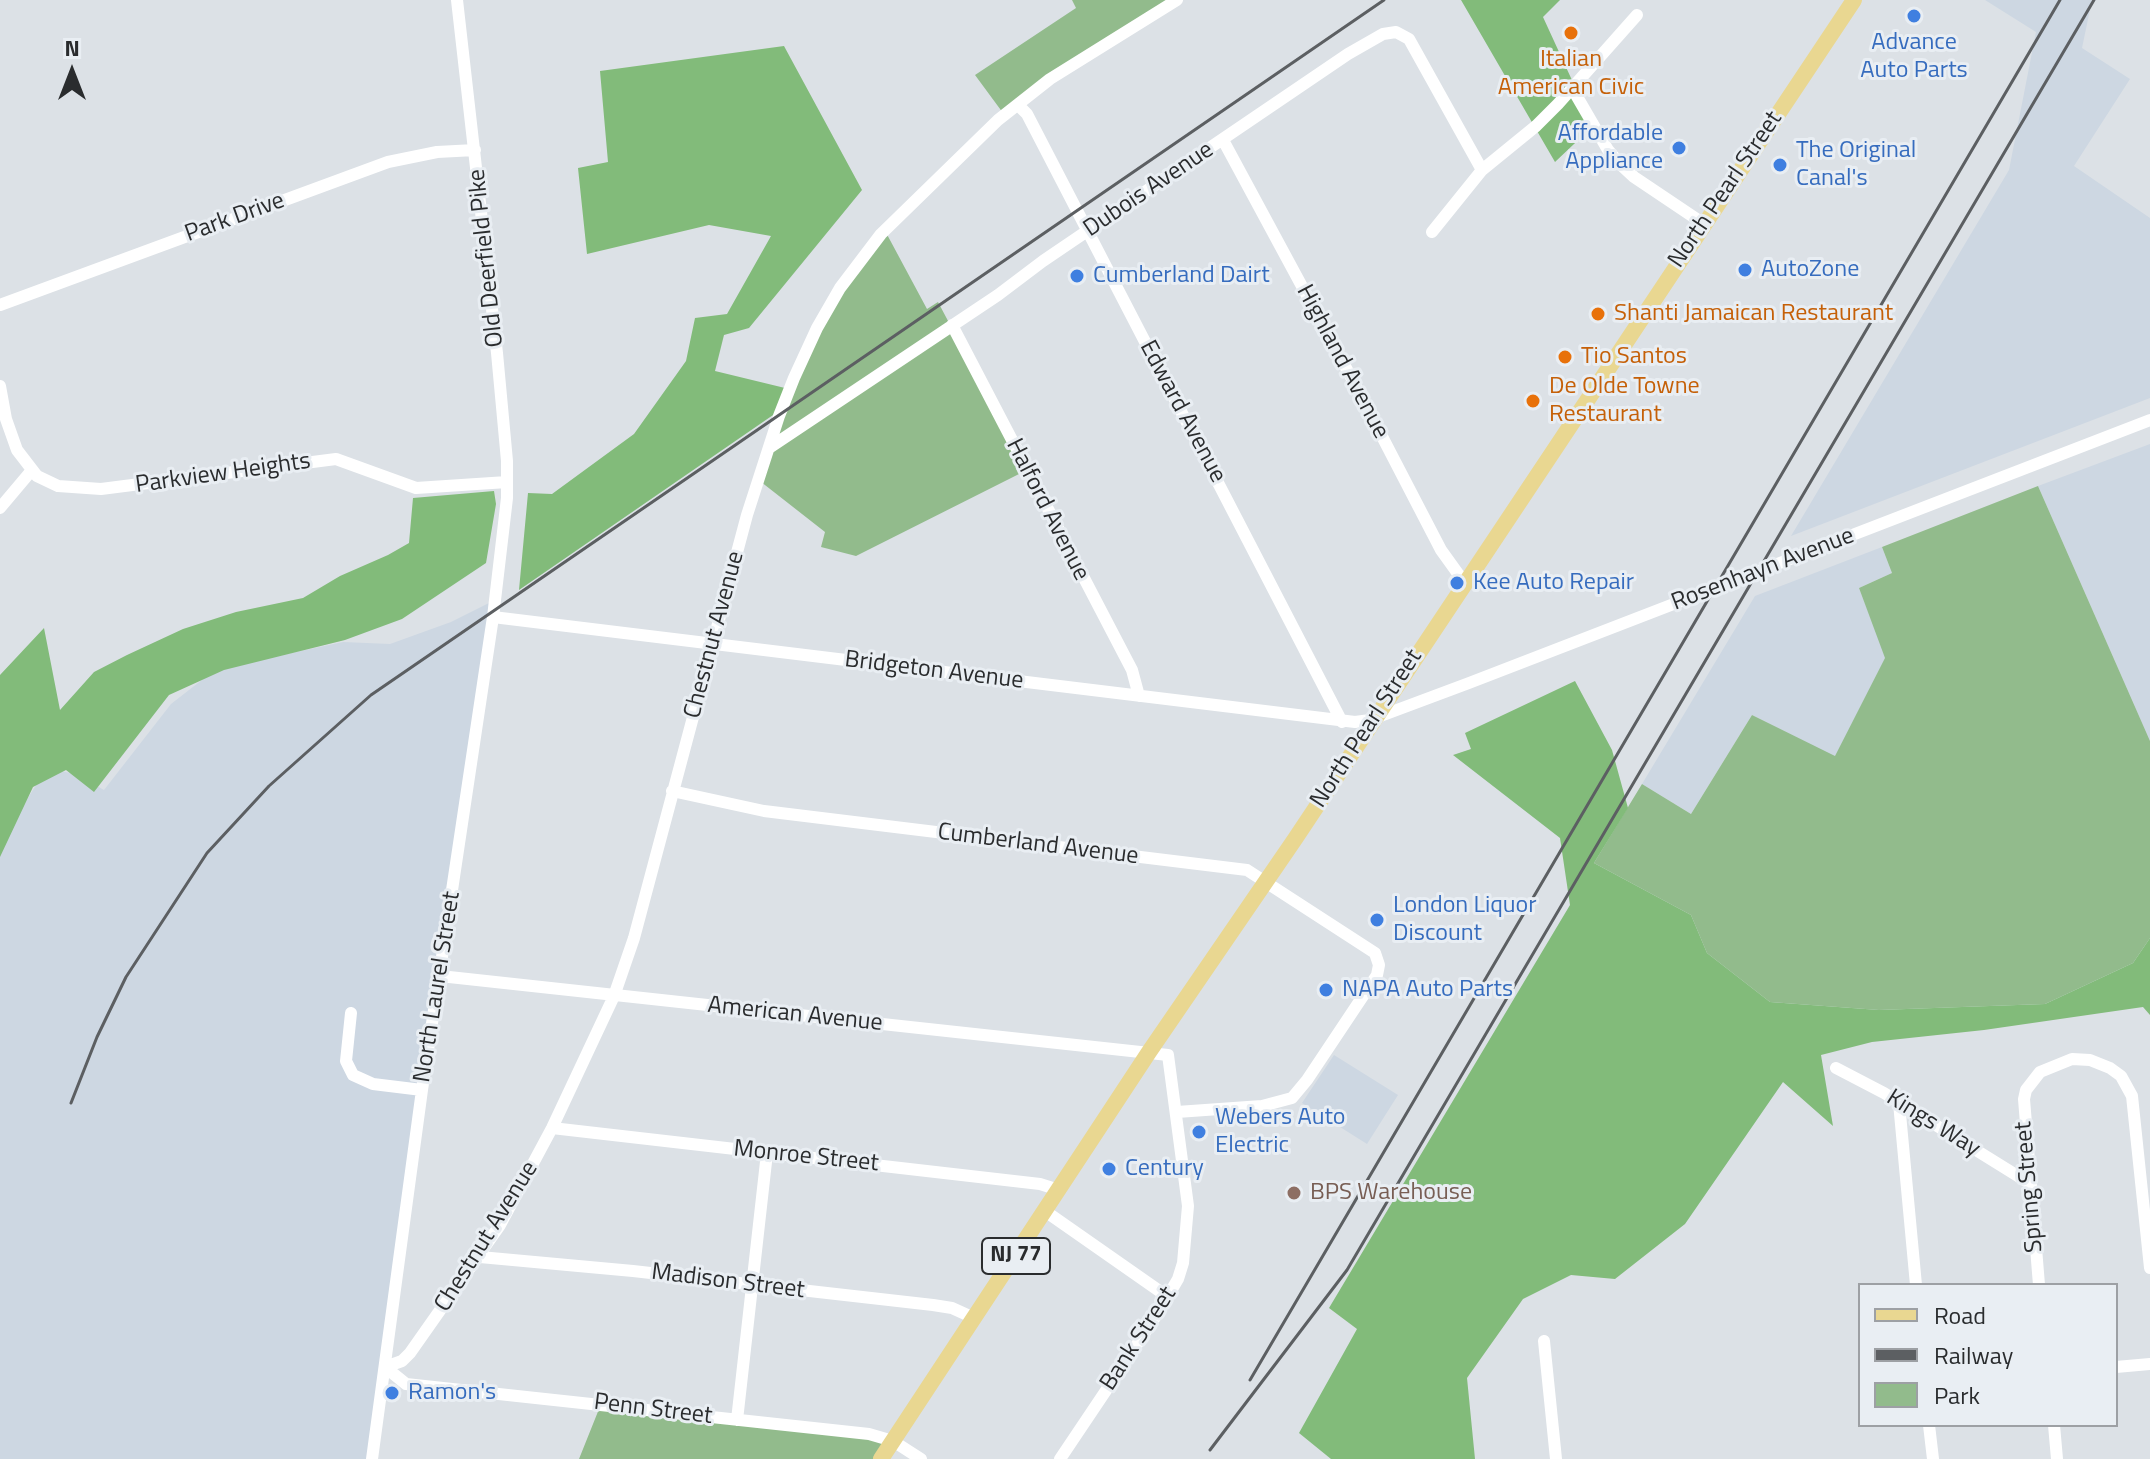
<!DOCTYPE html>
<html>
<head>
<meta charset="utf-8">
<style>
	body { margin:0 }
	#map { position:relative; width:2150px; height:1459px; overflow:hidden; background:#dce1e6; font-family:"Titillium Web",sans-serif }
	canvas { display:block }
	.legend { position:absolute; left:1858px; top:1283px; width:260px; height:144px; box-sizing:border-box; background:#e9eef3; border:2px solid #9da0a4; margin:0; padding:10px 14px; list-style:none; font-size:24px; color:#2a2c2e }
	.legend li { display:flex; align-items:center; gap:16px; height:40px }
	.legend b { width:40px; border:2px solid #9da0a4 }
	.north { position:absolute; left:32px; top:32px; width:80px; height:80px; -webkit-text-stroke:6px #e9eef3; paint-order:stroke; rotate:0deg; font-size:22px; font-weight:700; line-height:32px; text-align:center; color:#2a2c2e }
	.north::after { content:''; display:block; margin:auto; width:28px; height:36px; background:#2a2c2e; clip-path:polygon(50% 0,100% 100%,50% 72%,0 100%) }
</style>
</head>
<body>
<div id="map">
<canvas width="2150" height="1459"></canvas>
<ul class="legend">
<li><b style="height:10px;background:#e9d791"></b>Road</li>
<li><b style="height:10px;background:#5c5f62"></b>Railway</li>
<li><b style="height:22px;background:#92bb8c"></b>Park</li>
</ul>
<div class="north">N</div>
</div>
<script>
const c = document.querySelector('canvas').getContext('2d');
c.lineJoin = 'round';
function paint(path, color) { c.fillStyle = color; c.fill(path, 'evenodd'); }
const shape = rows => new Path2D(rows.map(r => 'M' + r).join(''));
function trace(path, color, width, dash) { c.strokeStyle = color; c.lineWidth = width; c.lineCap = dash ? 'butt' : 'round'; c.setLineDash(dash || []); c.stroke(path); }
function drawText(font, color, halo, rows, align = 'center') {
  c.font = font + ' "Titillium Web",sans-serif'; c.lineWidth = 6; c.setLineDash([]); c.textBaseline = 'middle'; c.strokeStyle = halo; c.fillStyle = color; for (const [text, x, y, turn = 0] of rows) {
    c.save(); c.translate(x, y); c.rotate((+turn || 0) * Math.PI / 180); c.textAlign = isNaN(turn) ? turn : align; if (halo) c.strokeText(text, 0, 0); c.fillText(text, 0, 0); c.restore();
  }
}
const built = shape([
	[1985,0,2092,0,2082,48,2130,79,2074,166,2150,218,2150,398,1791,536,2009,170,2036,32],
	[2150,444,2150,741,2038,486],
	[1882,547,1892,573,1859,588,1886,657,1835,757,1752,715,1691,814,1642,784,1755,596],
	[495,600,372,1459,0,1459,0,842,38,782,60,771,76,774,104,790,171,704,216,669,343,642,390,644,451,622],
	[1334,1055,1398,1095,1367,1144,1302,1103]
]);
const green = shape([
	[1072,0,1176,0,1003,113,975,75,1076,8],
	[883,227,927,309,938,302,1027,470,856,556,821,547,825,532,756,478,785,388],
	[2038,486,2150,741,2150,938,2133,963,2045,1004,1879,1010,1770,1002,1707,953,1691,915,1594,863,1642,784,1691,814,1752,715,1835,756,1885,658,1859,588,1892,573,1882,547],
	[601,1404,893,1441,881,1459,579,1459]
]);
const forest = shape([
	[1461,0,1560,0,1543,17,1593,126,1555,162],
	[784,46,862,190,749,328,724,335,715,371,785,388,776,413,519,590,528,493,552,494,634,434,686,361,695,318,727,314,771,236,709,225,587,254,578,168,608,162,600,71],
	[494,491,496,504,486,563,402,619,345,640,224,670,169,695,94,792,66,770,33,787,0,857,0,675,44,628,60,710,94,672,127,655,183,629,236,612,303,598,340,576,388,555,409,543,413,498],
	[1575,681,1612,750,1628,808,1594,863,1691,915,1707,953,1770,1002,1879,1010,2045,1004,2133,963,2150,938,2150,1015,2143,1007,1984,1030,1872,1042,1821,1055,1833,1126,1783,1082,1685,1224,1615,1279,1571,1275,1523,1299,1467,1378,1475,1459,1331,1459,1299,1433,1357,1329,1329,1308,1570,905,1560,838,1453,755,1471,749,1465,733]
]);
const minor = shape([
	[1572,88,1608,150,1619,163,1634,177,1704,224],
	[1018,105,1027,114,1342,722],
	[1223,140,1359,392,1441,550,1464,582],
	[1432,232,1482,170,1536,126,1558,104,1637,15],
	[0,305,388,162,437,152,475,150],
	[952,325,1132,670,1139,696],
	[0,386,6,419,17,450,37,476,58,486,101,489,336,459,416,488,507,482],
	[769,448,998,295,1043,261,1348,54,1383,34,1396,32,1409,39,1482,170],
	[0,508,32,470],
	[493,617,1355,722,1370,720,1469,683,2150,420],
	[672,791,764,811,1247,870,1375,953,1379,965,1377,975,1307,1080,1292,1098,1262,1106,1177,1112],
	[440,976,1168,1055,1188,1206,1183,1263,1178,1279,1158,1313,1060,1459],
	[351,1013,346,1061,353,1075,373,1084,422,1090],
	[1836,1068,1884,1093,2029,1183],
	[1899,1103,1916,1285],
	[552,1128,1040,1184,1059,1190],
	[1045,1211,1168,1297],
	[480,1257,633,1271,933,1305,952,1308,974,1318],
	[2039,1285,2024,1099,2026,1090,2040,1072,2072,1059,2090,1060,2110,1068,2121,1076,2132,1096,2150,1268],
	[1544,1341,1556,1459],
	[2116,1367,2150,1364],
	[737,1420,767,1153],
	[1929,1425,1933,1459],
	[2054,1425,2057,1459],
	[372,1459,422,1090,493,617,507,498,507,461,497,353,457,0],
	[921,1459,893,1441,869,1434,406,1384,385,1367,402,1361,410,1353,500,1225,552,1128,614,996,634,938,747,515,779,416,794,378,817,328,840,288,881,234,998,120,1050,79,1177,0]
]);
const major = shape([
	[881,1459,1149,1052,1295,839,1854,0]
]);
const rail = shape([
	[71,1103,97,1037,126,977,207,853,269,786,371,695,1384,0],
	[1250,1380,2060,0],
	[1210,1450,1347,1270,2094,0]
]);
const markers = [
	[1914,16,8,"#3f7fe0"],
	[1571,33,8,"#e8710a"],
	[1679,148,8,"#3f7fe0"],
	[1780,165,8,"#3f7fe0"],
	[1745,270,8,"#3f7fe0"],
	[1077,276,8,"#3f7fe0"],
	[1598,314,8,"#e8710a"],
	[1565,357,8,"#e8710a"],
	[1533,401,8,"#e8710a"],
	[1457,583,8,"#3f7fe0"],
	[1377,920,8,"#3f7fe0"],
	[1326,990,8,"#3f7fe0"],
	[1199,1132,8,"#3f7fe0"],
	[1109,1169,8,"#3f7fe0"],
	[1294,1193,8,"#8d6e63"],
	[392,1393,8,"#3f7fe0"]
];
const shields = [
	[1016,1256,68]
];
const shieldNames = [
	["NJ 77",1016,1256]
];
const shopNames = [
	["Advance",1914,43,"center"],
	["Auto Parts",1914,71,"center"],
	["Affordable",1663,134,"right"],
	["Appliance",1663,162,"right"],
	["The Original",1796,151],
	["Canal's",1796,179],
	["AutoZone",1761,270],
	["Cumberland Dairt",1093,276],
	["Kee Auto Repair",1473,583],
	["London Liquor",1393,906],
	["Discount",1393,934],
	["NAPA Auto Parts",1342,990],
	["Webers Auto",1215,1118],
	["Electric",1215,1146],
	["Century",1125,1169],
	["Ramon's",408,1393]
];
const foodNames = [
	["Italian",1571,60,"center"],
	["American Civic",1571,88,"center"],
	["Shanti Jamaican Restaurant",1614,314],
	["Tio Santos",1581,357],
	["De Olde Towne",1549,387],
	["Restaurant",1549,415]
];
const streetNames = [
	["Dubois Avenue",1149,190,-34],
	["North Pearl Street",1726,190,-56],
	["Park Drive",235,218,-20],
	["Old Deerfield Pike",487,258,-96],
	["Highland Avenue",1342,362,62],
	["Edward Avenue",1182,412,62],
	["Parkview Heights",223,474,-8],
	["Halford Avenue",1047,510,63],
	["Rosenhayn Avenue",1763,570,-21],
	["Chestnut Avenue",715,635,-75],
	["Bridgeton Avenue",934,671,7],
	["North Pearl Street",1367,729,-57],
	["Cumberland Avenue",1038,845,7],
	["North Laurel Street",438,987,-81],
	["American Avenue",795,1015,6],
	["Kings Way",1933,1124,32],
	["Monroe Street",806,1157,6],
	["Spring Street",2030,1187,-95],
	["Chestnut Avenue",487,1237,-58],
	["Madison Street",728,1282,7],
	["Bank Street",1139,1339,-57],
	["Penn Street",653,1410,7]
];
const educationNames = [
	["BPS Warehouse",1310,1193]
];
paint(built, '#cdd7e2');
paint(green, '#92bb8c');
paint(forest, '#82bb7a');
trace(minor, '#fff', 12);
trace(major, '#e9d791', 16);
trace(rail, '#5c5f62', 3);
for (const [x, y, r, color] of markers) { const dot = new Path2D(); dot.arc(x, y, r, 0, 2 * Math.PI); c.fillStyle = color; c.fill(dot); trace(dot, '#e9eef3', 3); }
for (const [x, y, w] of shields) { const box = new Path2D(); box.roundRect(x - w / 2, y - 18, w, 36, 6); c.fillStyle = '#e9eef3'; c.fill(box); trace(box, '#2a2c2e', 2); }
drawText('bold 22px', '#2a2c2e', null, shieldNames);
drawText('24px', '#366cbe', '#e9eef3', shopNames, 'left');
drawText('24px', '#c56008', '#e9eef3', foodNames, 'left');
drawText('24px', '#2a2c2e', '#e9eef3', streetNames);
drawText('24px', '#785e54', '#e9eef3', educationNames, 'left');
</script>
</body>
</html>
